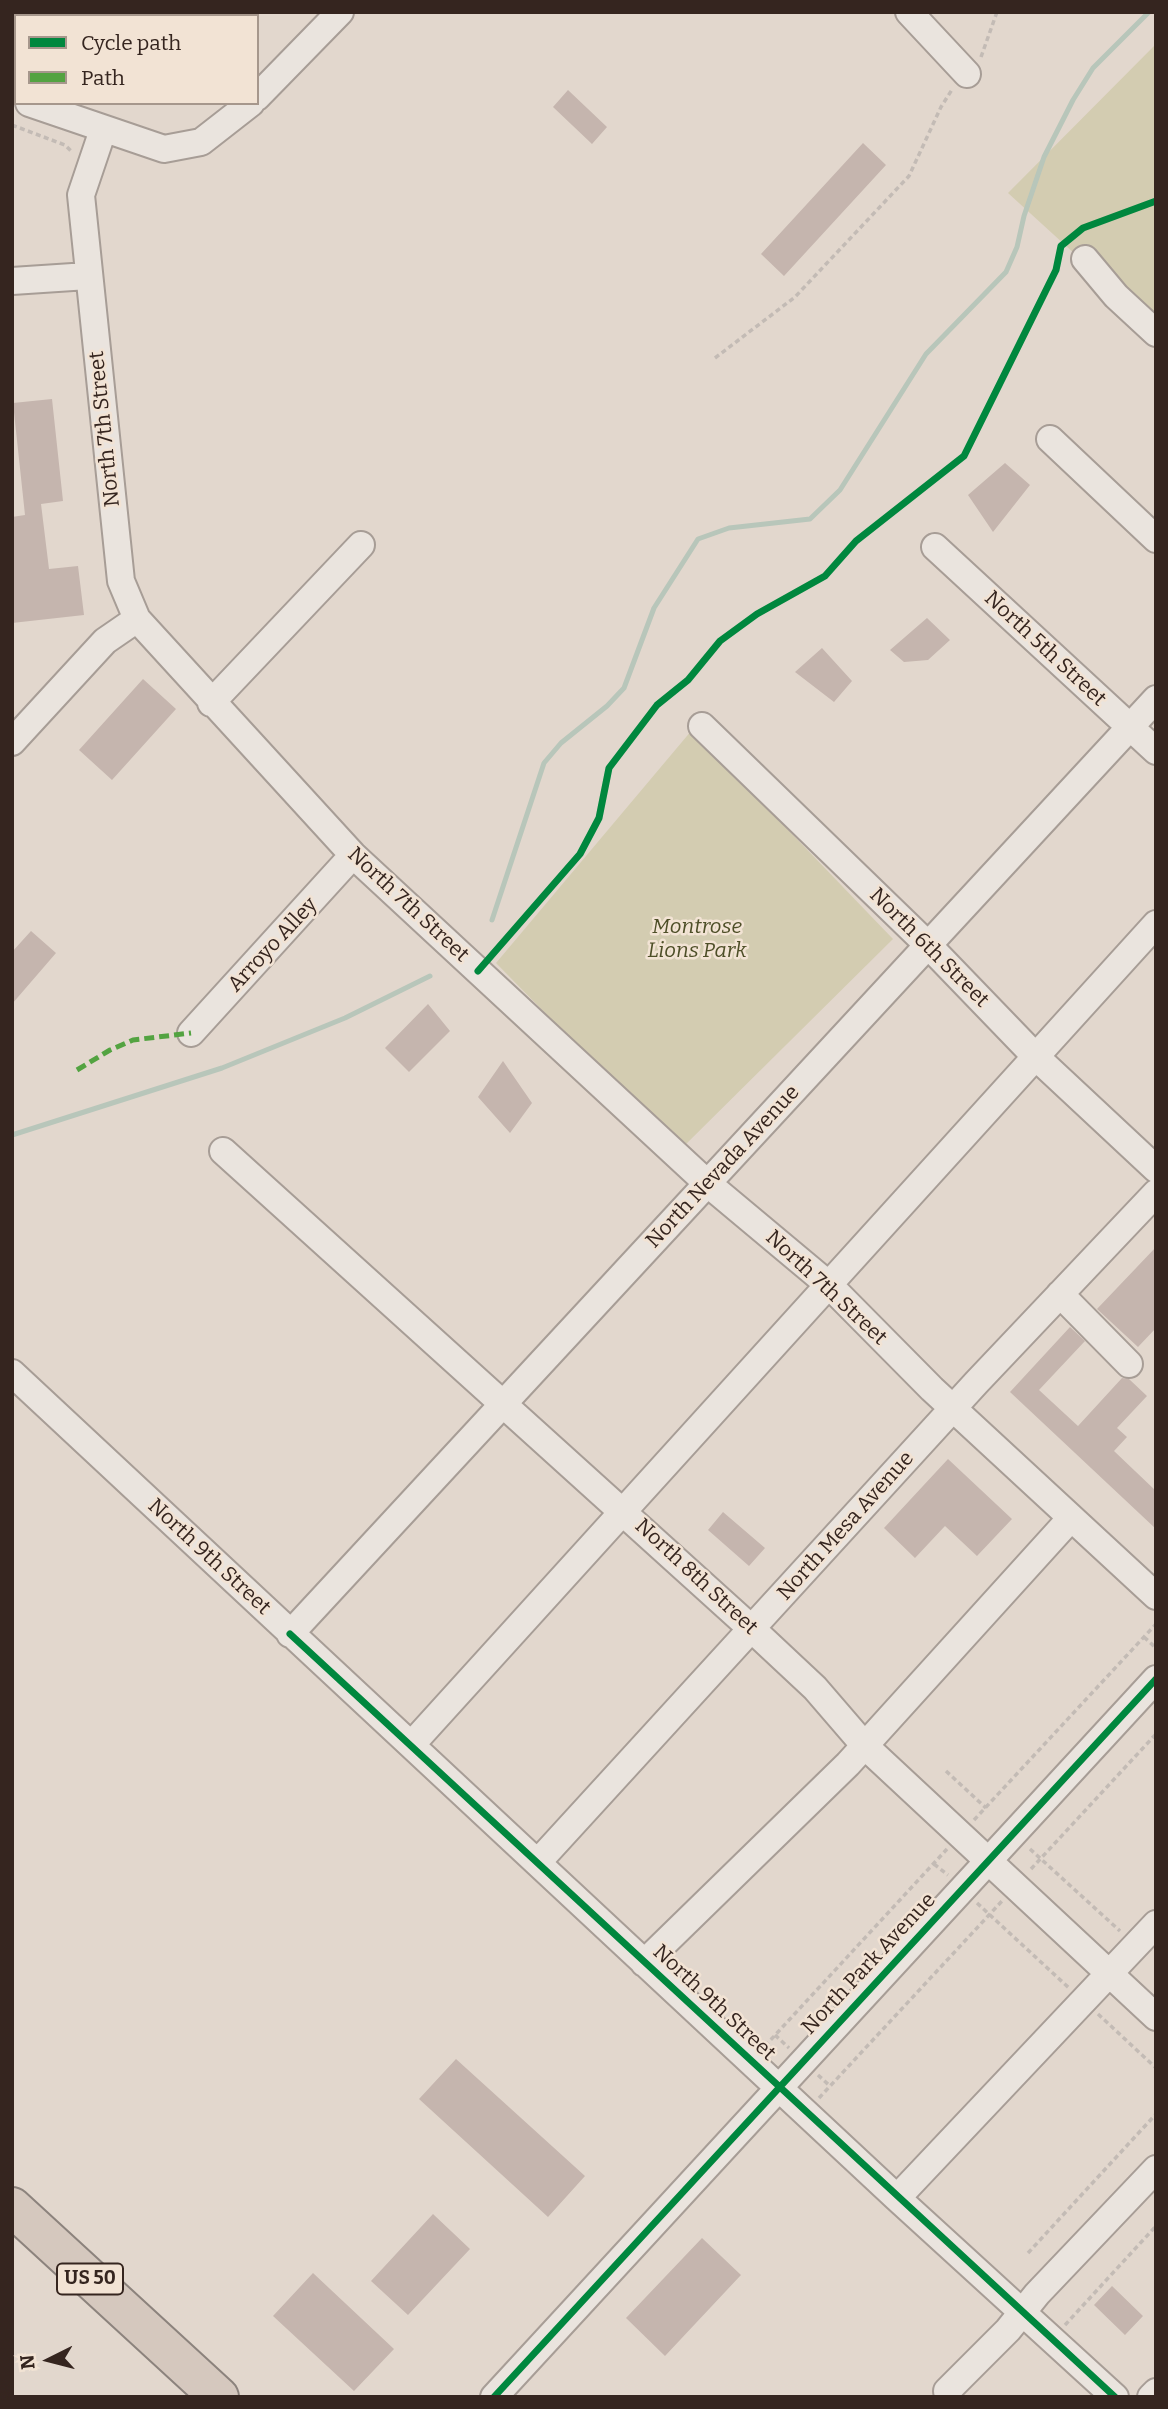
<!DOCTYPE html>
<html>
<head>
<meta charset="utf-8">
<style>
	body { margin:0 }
	#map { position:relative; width:1168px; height:2409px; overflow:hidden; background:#e2d7cd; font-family:Bitter,serif }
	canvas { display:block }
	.frame { position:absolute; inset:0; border:14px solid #35251f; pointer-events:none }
	.legend { position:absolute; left:14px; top:14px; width:245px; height:91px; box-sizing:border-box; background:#f2e3d4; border:2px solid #a6978c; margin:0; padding:9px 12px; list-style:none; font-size:21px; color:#35251f }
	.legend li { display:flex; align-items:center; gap:14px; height:35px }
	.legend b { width:35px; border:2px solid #a6978c }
	.north { position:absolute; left:14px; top:2325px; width:70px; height:70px; -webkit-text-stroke:5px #f2e3d4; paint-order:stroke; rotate:264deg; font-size:19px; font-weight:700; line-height:28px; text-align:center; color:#35251f }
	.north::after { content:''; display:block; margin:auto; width:24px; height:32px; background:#35251f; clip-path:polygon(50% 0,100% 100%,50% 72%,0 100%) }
</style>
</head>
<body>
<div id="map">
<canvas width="1168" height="2409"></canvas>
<div class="frame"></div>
<ul class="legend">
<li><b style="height:9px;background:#00873e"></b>Cycle path</li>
<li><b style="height:9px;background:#53a341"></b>Path</li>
</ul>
<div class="north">N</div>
</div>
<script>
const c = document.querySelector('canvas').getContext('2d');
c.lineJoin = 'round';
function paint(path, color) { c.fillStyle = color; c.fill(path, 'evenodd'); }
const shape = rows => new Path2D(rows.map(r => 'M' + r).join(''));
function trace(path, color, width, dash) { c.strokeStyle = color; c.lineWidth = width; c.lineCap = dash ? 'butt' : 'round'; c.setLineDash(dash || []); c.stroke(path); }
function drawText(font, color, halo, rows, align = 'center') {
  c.font = font + ' Bitter,serif'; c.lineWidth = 5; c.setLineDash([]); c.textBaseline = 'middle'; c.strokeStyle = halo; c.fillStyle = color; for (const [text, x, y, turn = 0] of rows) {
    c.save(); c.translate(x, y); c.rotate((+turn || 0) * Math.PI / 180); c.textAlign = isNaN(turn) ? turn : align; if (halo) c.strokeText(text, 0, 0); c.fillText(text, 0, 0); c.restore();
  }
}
const green = shape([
	[1156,44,1156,328,1008,193],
	[692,730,893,939,680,1150,496,963]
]);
const stream = shape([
	[492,920,544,763,561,743,607,706,624,688,654,608,698,539,729,528,810,519,840,490,926,354,1006,272,1017,247,1024,216,1044,157,1073,100,1093,68,1149,12],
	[12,1135,222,1068,345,1018,430,976]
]);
const building = shape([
	[568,90,607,127,592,144,553,107],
	[863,143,886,165,784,276,761,254],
	[52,399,63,501,41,504,49,569,78,566,84,615,12,623,12,517,25,515,13,403],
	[1005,463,1030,485,993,532,968,495],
	[927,618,950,640,928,660,904,662,890,650],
	[822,648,852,681,834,702,795,672],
	[143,679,176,709,112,780,79,750],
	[31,931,56,953,12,1004,12,952],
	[428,1004,450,1031,409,1072,385,1048],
	[503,1061,532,1103,510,1133,478,1097],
	[1156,1247,1156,1328,1138,1347,1097,1309],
	[1070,1327,1085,1341,1039,1390,1078,1426,1122,1378,1129,1379,1147,1396,1117,1428,1127,1437,1114,1451,1156,1491,1156,1529,1010,1392],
	[948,1459,1012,1519,977,1556,945,1526,915,1558,884,1528],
	[723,1512,765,1548,749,1566,708,1530],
	[456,2059,585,2176,548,2217,419,2099],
	[433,2214,470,2249,408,2315,371,2281],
	[702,2238,741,2275,665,2356,626,2318],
	[313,2273,394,2349,354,2391,273,2316],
	[1112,2286,1143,2316,1125,2335,1094,2305]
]);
const path = shape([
	[981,57,997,12],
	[12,125,65,145,73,153],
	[715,358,795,297,909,176,941,107,953,88],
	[1144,1637,1156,1648],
	[946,1771,986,1808],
	[974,1820,1156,1624],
	[1030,1849,1120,1931],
	[934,1864,948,1875],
	[1031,1869,1156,1734],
	[977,1903,1069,1988],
	[1098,2014,1156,2068],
	[775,2035,789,2048],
	[765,2046,947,1849],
	[818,2075,830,2086],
	[819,2098,1002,1901],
	[1028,2253,1156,2114],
	[1065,2325,1156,2226]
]);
const minor = shape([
	[909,12,967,74],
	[218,16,219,12],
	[257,97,340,12],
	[29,103,164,149,201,142,251,103],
	[103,130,81,195,121,581,137,619,353,855,707,1183,829,1285,932,1389,1156,1596],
	[1085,259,1116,296,1156,333],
	[12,281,88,276],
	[1050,439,1156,539],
	[935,547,1156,751],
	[211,703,361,545],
	[702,726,928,945,1036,1057,1156,1169],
	[12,742,105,641,137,619],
	[191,1033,353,855],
	[223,1151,753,1630,815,1688,865,1746,1156,2017],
	[1060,1294,1129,1364],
	[12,1373,897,2198,1115,2397],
	[290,1634,1156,699],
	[412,1744,1156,924],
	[538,1862,976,1383,1156,1193],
	[644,1963,848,1764,1071,1518],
	[897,2198,1156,1924],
	[947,2391,1008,2330,1037,2294,1156,2169],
	[494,2397,1156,1679],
	[1151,2397,1156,2392]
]);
const highway = shape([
	[12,2207,219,2397]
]);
const quiet = shape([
	[77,1070,110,1050,133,1040,191,1033]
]);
const cycleway = shape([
	[478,971,580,854,599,818,609,768,657,705,688,680,720,641,757,614,825,576,856,541,964,456,1056,270,1061,246,1083,228,1156,201],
	[290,1634,1115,2397],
	[494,2397,1156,1679]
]);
const shields = [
	[90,2279,66]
];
const shieldNames = [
	["US 50",90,2279]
];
const streetNames = [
	["North 7th Street",105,429,-96],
	["North 5th Street",1045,649,43],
	["North 7th Street",408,905,43],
	["Arroyo Alley",273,945,-47],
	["North 6th Street",929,948,45],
	["North Nevada Avenue",723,1167,-47],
	["North 7th Street",826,1288,43],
	["North Mesa Avenue",846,1526,-48],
	["North 9th Street",209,1557,43],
	["North 8th Street",696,1577,43],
	["North Park Avenue",869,1964,-47],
	["North 9th Street",714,2003,43]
];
const parkNames = [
	["Montrose",697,927],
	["Lions Park",697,951]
];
paint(green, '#d3ccb1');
trace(stream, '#b8c6ba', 5);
paint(building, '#c5b5ae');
trace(minor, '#a79d96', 30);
trace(highway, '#8c837d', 42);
trace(path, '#c3bbb5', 3.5, [5, 3.5]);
trace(minor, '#eae4de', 26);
trace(highway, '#d5c8be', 38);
trace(quiet, '#53a341', 5, [10, 5]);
trace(cycleway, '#00873e', 7);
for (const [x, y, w] of shields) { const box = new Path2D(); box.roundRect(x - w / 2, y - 15.5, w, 31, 5); c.fillStyle = '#f2e3d4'; c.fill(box); trace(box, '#35251f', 2); }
drawText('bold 19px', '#35251f', null, shieldNames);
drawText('21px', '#35251f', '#f2e3d4', streetNames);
drawText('italic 21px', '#4e4f28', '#f2e3d4', parkNames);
</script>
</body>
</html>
